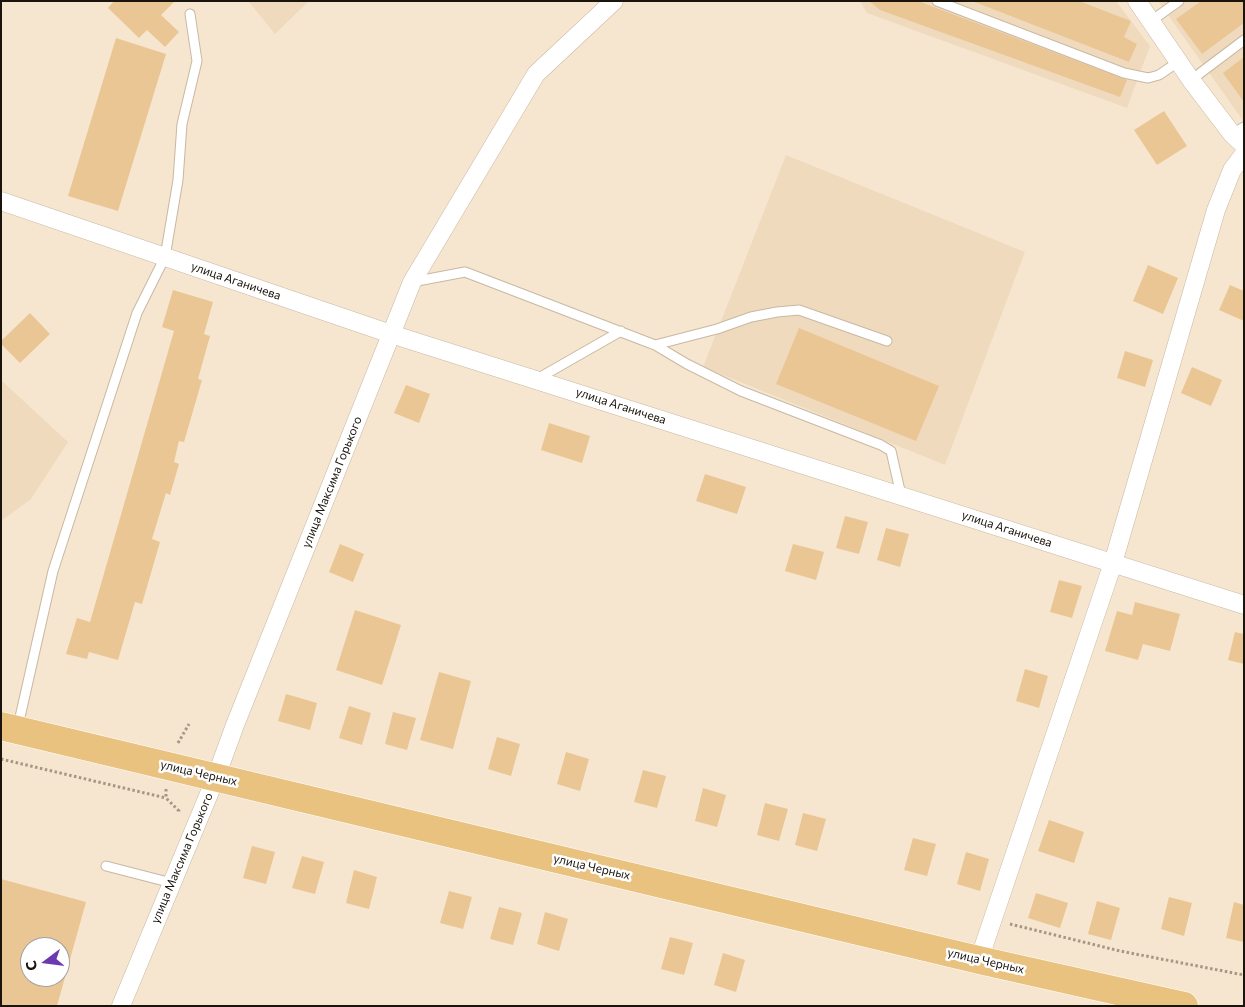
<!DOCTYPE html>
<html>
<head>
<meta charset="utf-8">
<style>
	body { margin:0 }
	#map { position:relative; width:1245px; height:1007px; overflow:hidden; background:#f7e6cf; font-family:Commissioner,sans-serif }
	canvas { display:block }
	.frame { position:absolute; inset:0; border:2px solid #1a140c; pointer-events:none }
	.north { position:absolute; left:20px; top:937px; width:50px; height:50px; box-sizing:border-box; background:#fff; border:1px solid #a3a19e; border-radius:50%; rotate:255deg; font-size:14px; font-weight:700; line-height:20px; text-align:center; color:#1a140c }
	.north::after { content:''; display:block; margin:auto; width:18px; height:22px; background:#6c39b0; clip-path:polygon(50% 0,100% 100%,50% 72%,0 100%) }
</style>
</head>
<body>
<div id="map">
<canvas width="1245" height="1007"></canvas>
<div class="frame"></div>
<div class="north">С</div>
</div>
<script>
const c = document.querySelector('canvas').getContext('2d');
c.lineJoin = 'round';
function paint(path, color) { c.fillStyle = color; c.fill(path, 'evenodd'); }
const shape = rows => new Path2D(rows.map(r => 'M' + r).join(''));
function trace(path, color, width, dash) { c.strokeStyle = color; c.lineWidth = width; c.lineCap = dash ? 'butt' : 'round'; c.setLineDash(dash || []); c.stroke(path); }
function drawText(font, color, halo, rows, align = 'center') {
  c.font = font + ' Commissioner,sans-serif'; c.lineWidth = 5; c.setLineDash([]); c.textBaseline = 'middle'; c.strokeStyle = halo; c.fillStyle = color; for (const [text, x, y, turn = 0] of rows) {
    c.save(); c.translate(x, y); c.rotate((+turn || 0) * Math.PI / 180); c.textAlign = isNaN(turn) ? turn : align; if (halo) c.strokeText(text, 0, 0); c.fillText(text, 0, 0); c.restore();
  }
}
const built = shape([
	[248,1,309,1,275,34],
	[860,1,1116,1,1150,46,1127,108,867,13],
	[1158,1,1244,1,1244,122],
	[786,155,1025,252,945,465,703,367],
	[1,380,68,442,31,499,1,521]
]);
const building = shape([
	[114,1,175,1,161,15,179,32,165,47,147,30,139,38,108,8],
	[869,1,918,1,1127,80,1120,97,880,10],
	[972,1,1079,1,1131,21,1124,37,1137,44,1129,62],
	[1201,1,1244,1,1244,23,1202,54,1176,19],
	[116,38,166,54,118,211,68,196],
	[1244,57,1244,102,1223,73],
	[1164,111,1187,146,1157,165,1134,130],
	[1148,265,1178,278,1163,314,1133,301],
	[1230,285,1244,291,1244,321,1219,310],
	[173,290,213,302,204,334,210,336,198,379,202,380,184,442,179,441,174,462,179,464,170,495,166,493,152,539,160,542,142,604,135,602,118,660,89,652,87,659,66,654,77,618,90,622,174,331,162,327],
	[30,313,50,334,20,363,1,344,1,341],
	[799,328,939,386,916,441,776,384],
	[1125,351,1153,360,1145,387,1117,378],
	[1192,367,1222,380,1211,406,1181,393],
	[406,385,430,394,419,423,394,413],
	[549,423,590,436,582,463,541,450],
	[705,474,746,487,737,514,696,501],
	[845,516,868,522,859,554,836,548],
	[886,528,909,534,900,567,877,560],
	[340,544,364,554,353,582,329,572],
	[793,544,824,552,816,580,785,571],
	[1059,580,1082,586,1072,618,1050,612],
	[1135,602,1180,614,1170,651,1143,644,1138,660,1105,651,1117,611,1132,615],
	[355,610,401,625,382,685,336,670],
	[1235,632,1244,634,1244,664,1228,660],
	[1025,669,1048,676,1039,708,1016,701],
	[439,672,471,681,453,749,420,740],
	[286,694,317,703,310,730,278,721],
	[349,706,371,713,362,745,339,738],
	[393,712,416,718,407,750,385,744],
	[497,737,520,744,511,776,488,769],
	[566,752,589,759,580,791,557,784],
	[643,770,666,776,657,808,634,802],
	[703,788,726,795,717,827,695,821],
	[765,803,788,809,779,841,757,835],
	[803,813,826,819,817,851,795,845],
	[1049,820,1084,832,1074,863,1038,851],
	[913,838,936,844,927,876,904,870],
	[252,846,275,852,266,884,243,878],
	[966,852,989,859,980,891,957,884],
	[302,856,324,862,315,894,292,888],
	[354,870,377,877,369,909,346,903],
	[1,879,86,902,57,1006,1,1006],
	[30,947,60,947,60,977,30,977],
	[449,891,472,897,463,929,440,923],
	[1036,893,1068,903,1060,928,1028,918],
	[1169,897,1192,903,1184,936,1161,929],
	[1097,901,1120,908,1111,940,1088,934],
	[1234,902,1244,905,1244,942,1226,938],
	[499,907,522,913,513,945,490,939],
	[545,912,568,919,559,951,537,944],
	[670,937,693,943,684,975,661,969],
	[723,953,745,960,736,992,714,985]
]);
const path = shape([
	[178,743,189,724],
	[1,759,166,798],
	[166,789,166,798,179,811,178,813],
	[1010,924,1120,951,1244,975]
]);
const lane = shape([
	[937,1,1124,73,1148,78,1159,75,1178,62],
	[1151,21,1179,1],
	[1191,80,1244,40],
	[1232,134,1244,127],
	[412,282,465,272,655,345,717,329,751,317,777,312,799,310,887,341],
	[655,345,687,364,741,391,881,445,891,451,901,495],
	[537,379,621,331],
	[18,726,53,571,137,313,165,257,178,180,182,124,197,61,190,14],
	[106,866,172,883]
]);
const street = shape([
	[1137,1,1191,80,1232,134,1244,145],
	[1,201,391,334,1244,605],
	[979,960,1113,563,1216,210,1232,170,1244,154],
	[121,1006,216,777,235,725,412,282,536,74,614,1]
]);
const primary = shape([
	[1,726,979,960,1184,1006]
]);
const streetNames = [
	["улица Аганичева",236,281,19],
	["улица Аганичева",621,406,18],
	["улица Максима Горького",332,482,-68],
	["улица Аганичева",1007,529,18],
	["улица Черных",199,773,13],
	["улица Максима Горького",182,858,-67],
	["улица Черных",592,867,13],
	["улица Черных",986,961,13]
];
paint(built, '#f0dabe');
paint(building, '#eac694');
trace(lane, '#c8b8a2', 11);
trace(street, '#c8b8a2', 19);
trace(primary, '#fff', 29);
trace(path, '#a49786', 3, [2.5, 2.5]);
trace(lane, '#fff', 9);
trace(street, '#fff', 18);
trace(primary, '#e9c280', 28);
drawText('12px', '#1a140c', '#fff', streetNames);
</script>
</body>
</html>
